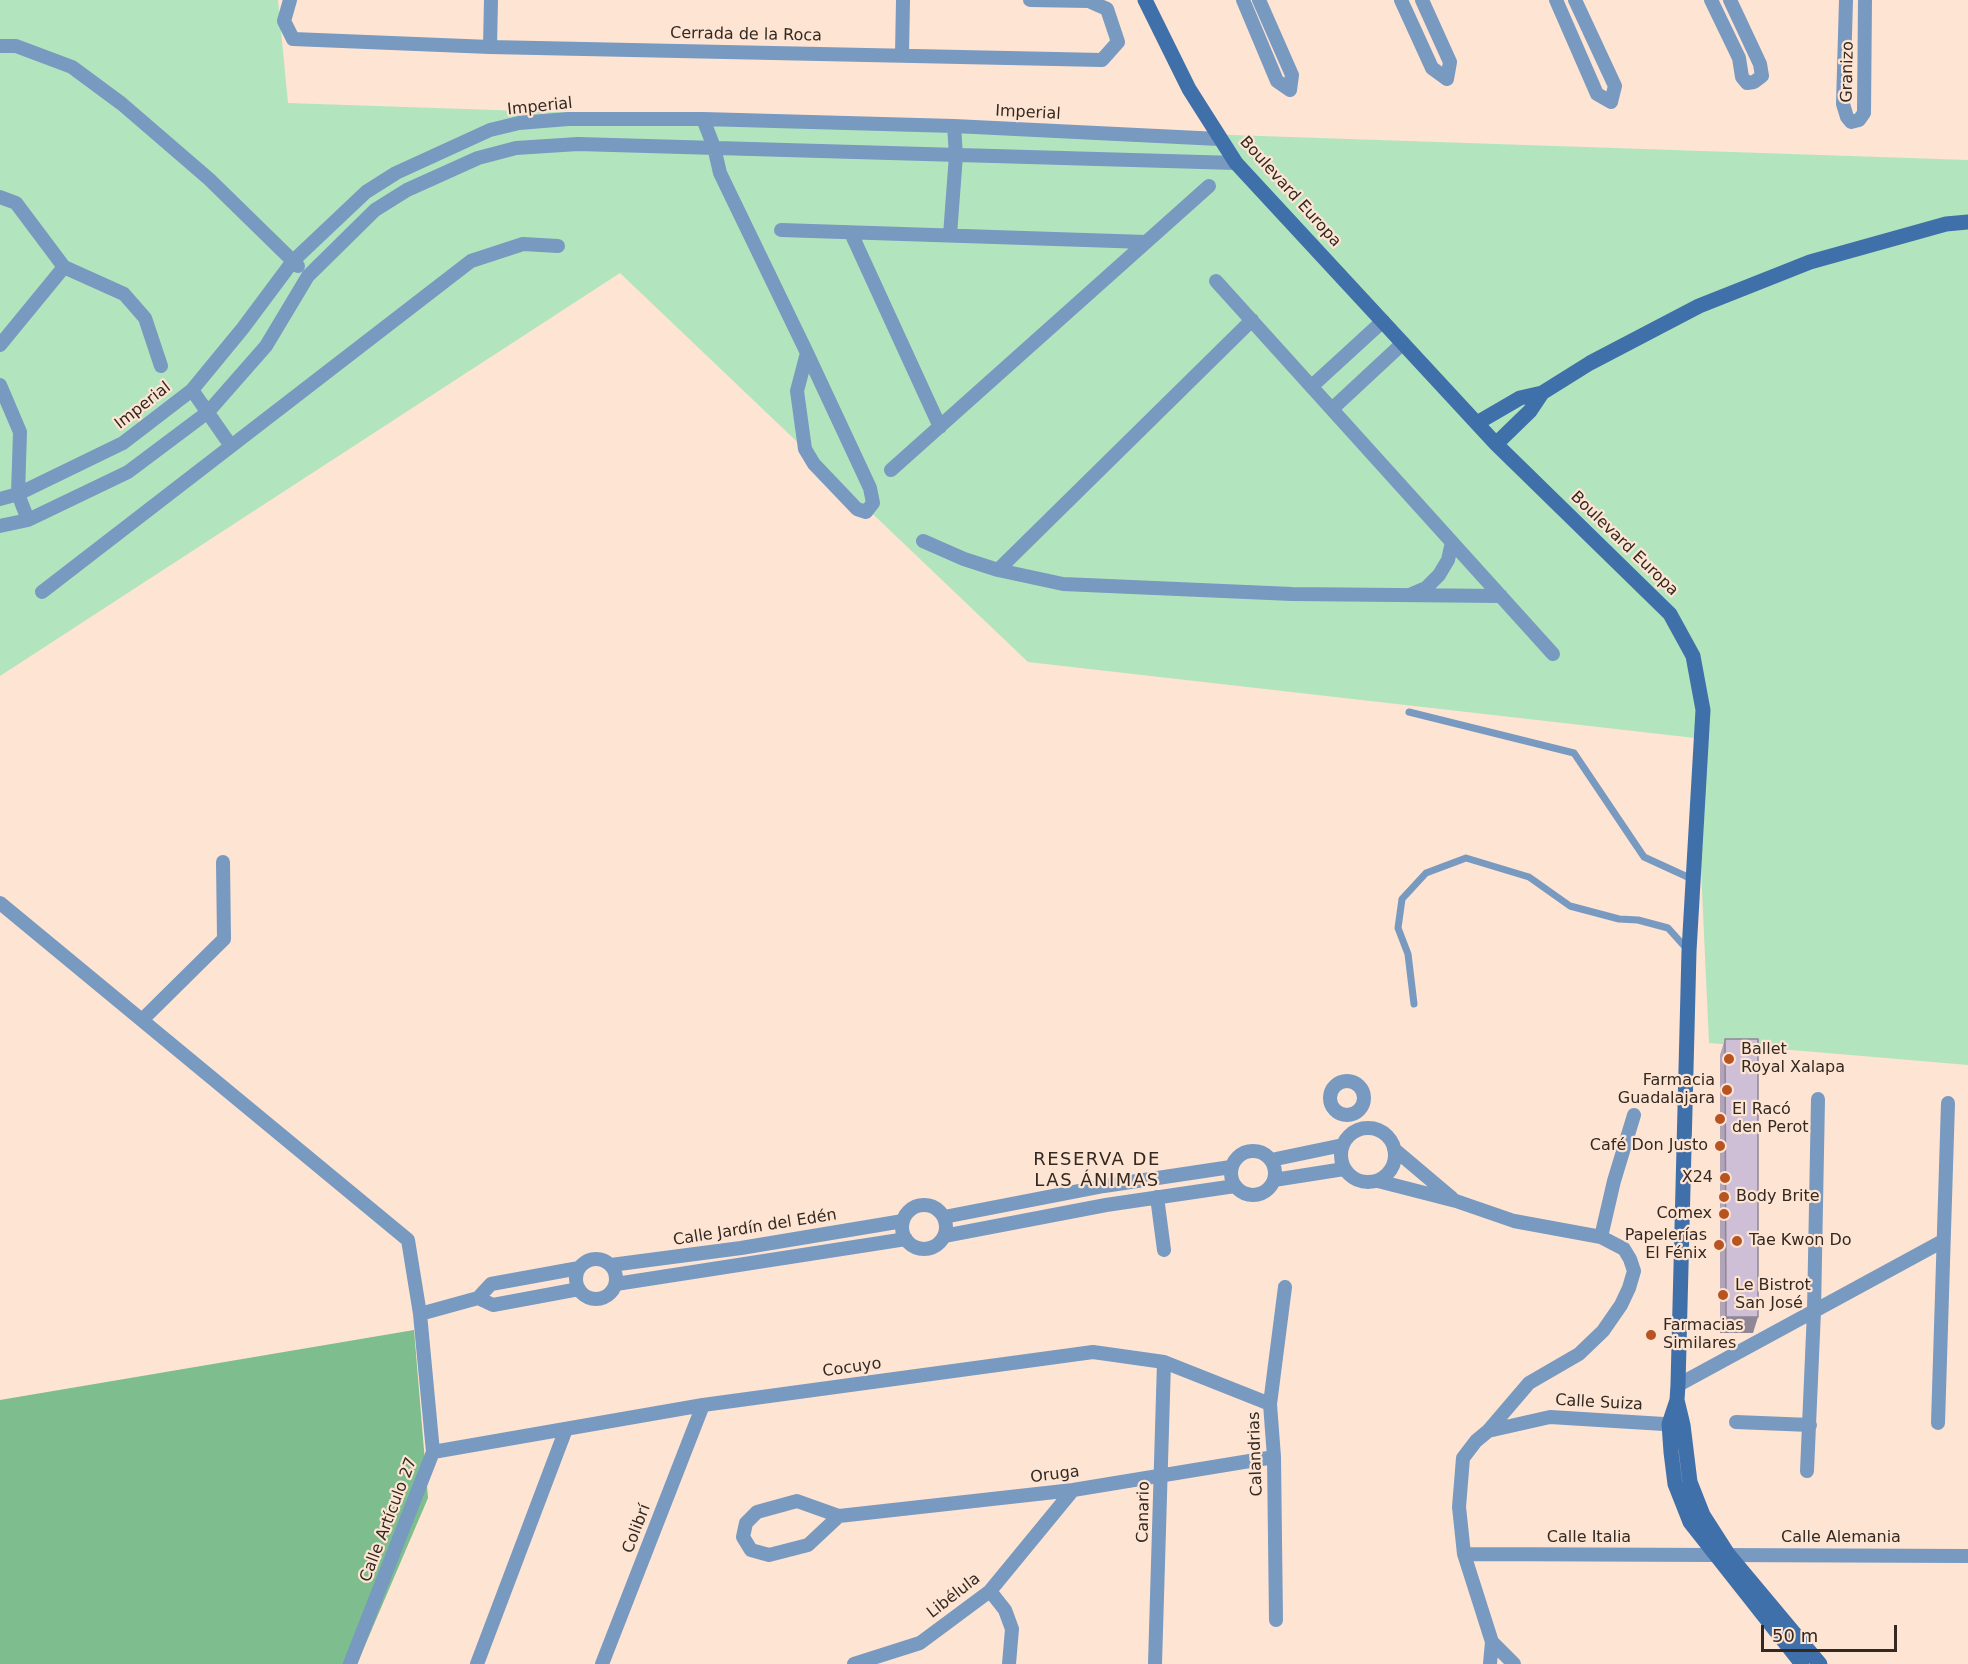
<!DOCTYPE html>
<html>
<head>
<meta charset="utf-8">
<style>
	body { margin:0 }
	#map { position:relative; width:1968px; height:1664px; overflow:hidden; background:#fee4d2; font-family:"DejaVu Sans",sans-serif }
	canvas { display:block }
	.scale { position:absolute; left:1761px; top:1625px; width:136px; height:27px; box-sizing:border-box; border:3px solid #332922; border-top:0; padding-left:8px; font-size:18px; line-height:21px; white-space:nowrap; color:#332922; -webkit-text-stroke:4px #fee4d2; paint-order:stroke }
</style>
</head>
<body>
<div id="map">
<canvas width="1968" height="1664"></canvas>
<div class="scale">50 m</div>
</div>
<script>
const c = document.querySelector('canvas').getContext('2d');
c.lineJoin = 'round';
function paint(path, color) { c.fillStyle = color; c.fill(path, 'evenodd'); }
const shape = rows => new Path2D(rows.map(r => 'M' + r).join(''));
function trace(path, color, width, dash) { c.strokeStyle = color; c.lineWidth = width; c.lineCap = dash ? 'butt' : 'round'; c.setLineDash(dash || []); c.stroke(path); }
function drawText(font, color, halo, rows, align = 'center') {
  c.font = font + ' "DejaVu Sans",sans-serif'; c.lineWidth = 4.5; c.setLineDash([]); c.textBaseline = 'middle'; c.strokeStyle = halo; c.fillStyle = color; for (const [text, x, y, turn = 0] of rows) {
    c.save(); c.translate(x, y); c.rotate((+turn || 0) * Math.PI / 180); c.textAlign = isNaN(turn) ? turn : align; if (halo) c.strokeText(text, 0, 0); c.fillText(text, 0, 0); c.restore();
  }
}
const green = shape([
	[0,0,278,0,288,103,1968,160,1968,1065,1709,1043,1695,738,1028,662,620,273,0,676]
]);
const forest = shape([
	[414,1330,428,1498,357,1664,0,1664,0,1400]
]);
const lane = shape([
	[1409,712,1574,753,1644,857,1692,879],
	[1414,1004,1408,954,1398,928,1402,899,1426,873,1466,858,1529,877,1570,906,1619,919,1638,920,1668,928,1686,948]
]);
const street = shape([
	[290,0,284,21,293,39,490,47,1102,60,1118,42,1107,9,1089,1,1030,0],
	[1243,0,1277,81,1290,90,1292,75,1259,0],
	[1401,0,1432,68,1447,79,1450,62,1422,0],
	[1556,0,1597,94,1611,102,1615,86,1575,0],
	[1711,0,1739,58,1742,77,1747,83,1754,82,1762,76,1760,64,1730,0],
	[1846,0,1843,104,1847,117,1851,122,1859,120,1864,113,1865,0],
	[0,46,16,46,72,67,122,104,209,179,298,266],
	[490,47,491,0],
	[902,55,903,0],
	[703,119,714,147,720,173,807,353,870,488,873,503,866,512,857,509,814,464,805,449,797,391,807,353],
	[0,197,16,203,64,267,124,294,145,318,161,366],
	[781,230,1146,242],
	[851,233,940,427],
	[950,235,956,155,954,126],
	[1216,281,1553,654],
	[0,345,64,267],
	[0,385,20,432,18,494,28,520],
	[1312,386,1383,321],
	[192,390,231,446],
	[1332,409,1403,343],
	[891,470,1209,186],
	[0,499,18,494,123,443,192,390,243,328,293,261,366,192,396,173,490,130,519,123,568,119,703,119,954,126,1219,139],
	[0,526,28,520,128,472,208,412,266,346,308,276,375,210,407,190,478,158,516,148,578,144,1236,163],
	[923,541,964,559,998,570,1063,584,1292,594,1501,596],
	[998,570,1252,320],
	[42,592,471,261,523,244,558,246],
	[1412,594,1426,588,1439,575,1448,560,1452,542],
	[0,903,408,1240,420,1314,433,1452,350,1664],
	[142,1020,224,939,223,862],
	'1330 1098a17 17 0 1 1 34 0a17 17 0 1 1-34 0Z',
	'1341 1155a27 27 0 1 1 54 0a27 27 0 1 1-54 0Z',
	[1394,1149,1452,1198],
	'1231 1173a22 22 0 1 1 44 0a22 22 0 1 1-44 0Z',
	[1271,1160,1343,1145],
	[1274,1180,1344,1169],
	[1378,1181,1456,1201,1514,1221,1601,1237,1624,1249,1630,1259,1634,1271,1629,1288,1621,1305,1603,1331,1579,1354,1529,1383,1488,1431],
	[1157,1197,1164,1250],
	'902 1227a22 22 0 1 1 44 0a22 22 0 1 1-44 0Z',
	[944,1217,1104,1186,1231,1167],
	[944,1236,1106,1205,1235,1186],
	[1601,1237,1614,1181,1634,1115],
	'576 1279a20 20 0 1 1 40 0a20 20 0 1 1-40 0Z',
	[611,1265,741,1248,903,1221],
	[616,1284,906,1239],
	[478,1298,493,1305,579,1289],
	[420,1314,478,1298,491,1284,579,1268],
	[1678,1385,1943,1241],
	[1736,1422,1810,1425],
	[1938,1423,1948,1103],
	[433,1452,703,1405,1093,1352,1164,1362,1270,1404],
	[1807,1471,1814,1311,1818,1099],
	[839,1516,808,1545,769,1555,751,1550,743,1537,746,1523,757,1512,797,1501,839,1516,1073,1490,1274,1457],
	[1464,1554,1968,1556],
	[990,1591,1005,1610,1012,1629,1009,1664],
	[1276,1620,1274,1457,1270,1404,1285,1287],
	[1492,1642,1514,1664],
	[477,1664,566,1429],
	[602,1664,703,1405],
	[854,1664,920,1643,990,1591,1073,1490],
	[1155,1664,1164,1362],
	[1490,1664,1492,1642,1464,1554,1459,1507,1463,1458,1476,1441,1488,1431,1550,1417,1680,1425]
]);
const secondary = shape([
	[1145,0,1189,89,1236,163,1496,444,1670,614,1693,656,1703,710,1689,951,1678,1385,1677,1400,1669,1424,1671,1452,1675,1484,1690,1522,1802,1664],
	[1477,423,1520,398,1542,393,1590,363,1699,306,1810,262,1946,224,1968,222],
	[1496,444,1530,411,1542,393],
	[1677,1400,1683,1425,1690,1482,1703,1515,1728,1554,1820,1664]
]);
const wall = shape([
	[1725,1039,1753,1333,1720,1333,1720,1055]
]);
const shadedWall = shape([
	[1726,1317,1758,1317,1753,1333,1720,1333]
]);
const building = shape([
	[1725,1039,1758,1039,1758,1317,1726,1317,1725,1039]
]);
const markers = [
	[1729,1059,6,"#b85322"],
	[1727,1090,6,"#b85322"],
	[1720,1119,6,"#b85322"],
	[1720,1146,6,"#b85322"],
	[1725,1178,6,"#b85322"],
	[1724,1197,6,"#b85322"],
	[1724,1214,6,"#b85322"],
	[1737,1241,6,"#b85322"],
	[1719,1245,6,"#b85322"],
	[1723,1295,6,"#b85322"],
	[1651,1335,6,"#b85322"]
];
const streetNames = [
	["Cerrada de la Roca",746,35,1],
	["Granizo",1848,72,-89],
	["Imperial",540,107,-6],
	["Imperial",1028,113,3],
	["Boulevard Europa",1290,192,48],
	["Imperial",143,406,-38],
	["Boulevard Europa",1624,544,44],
	["Calle Jardín del Edén",755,1228,-9],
	["Cocuyo",852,1368,-8],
	["Calle Suiza",1599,1403,3],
	["Calandrias",1256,1454,-92],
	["Oruga",1055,1475,-7],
	["Canario",1144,1512,-89],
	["Calle Artículo 27",389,1520,-69],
	["Colibrí",637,1529,-69],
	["Calle Italia",1589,1538],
	["Calle Alemania",1841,1538],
	["Libélula",954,1596,-38]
];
const poiNames = [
	["Ballet",1741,1050],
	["Royal Xalapa",1741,1068],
	["Farmacia",1715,1081,"right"],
	["Guadalajara",1715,1099,"right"],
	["El Racó",1732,1110],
	["den Perot",1732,1128],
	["Café Don Justo",1708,1146,"right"],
	["X24",1713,1178,"right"],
	["Body Brite",1736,1197],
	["Comex",1712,1214,"right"],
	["Papelerías",1707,1236,"right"],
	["El Fénix",1707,1254,"right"],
	["Tae Kwon Do",1749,1241],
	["Le Bistrot",1735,1286],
	["San José",1735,1304],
	["Farmacias",1663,1326],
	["Similares",1663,1344]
];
const neighbourhoodNames = [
	["RESERVA DE",1097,1160],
	["LAS ÁNIMAS",1097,1181]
];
paint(green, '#b2e5bd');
paint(forest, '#7ebd8d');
trace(lane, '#7899c0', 7);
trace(street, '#7899c0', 14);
trace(secondary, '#4070aa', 15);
paint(wall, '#b1a4b9');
paint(shadedWall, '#908696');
paint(building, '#cebfd7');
trace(building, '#908696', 1.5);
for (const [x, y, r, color] of markers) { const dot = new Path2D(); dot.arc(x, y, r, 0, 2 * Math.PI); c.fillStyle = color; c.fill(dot); trace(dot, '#fee4d2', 2); }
drawText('16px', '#332922', '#fee4d2', streetNames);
drawText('16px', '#332922', '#fee4d2', poiNames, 'left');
c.letterSpacing = '1.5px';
drawText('18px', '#332922', '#fee4d2', neighbourhoodNames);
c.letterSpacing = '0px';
</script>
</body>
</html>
